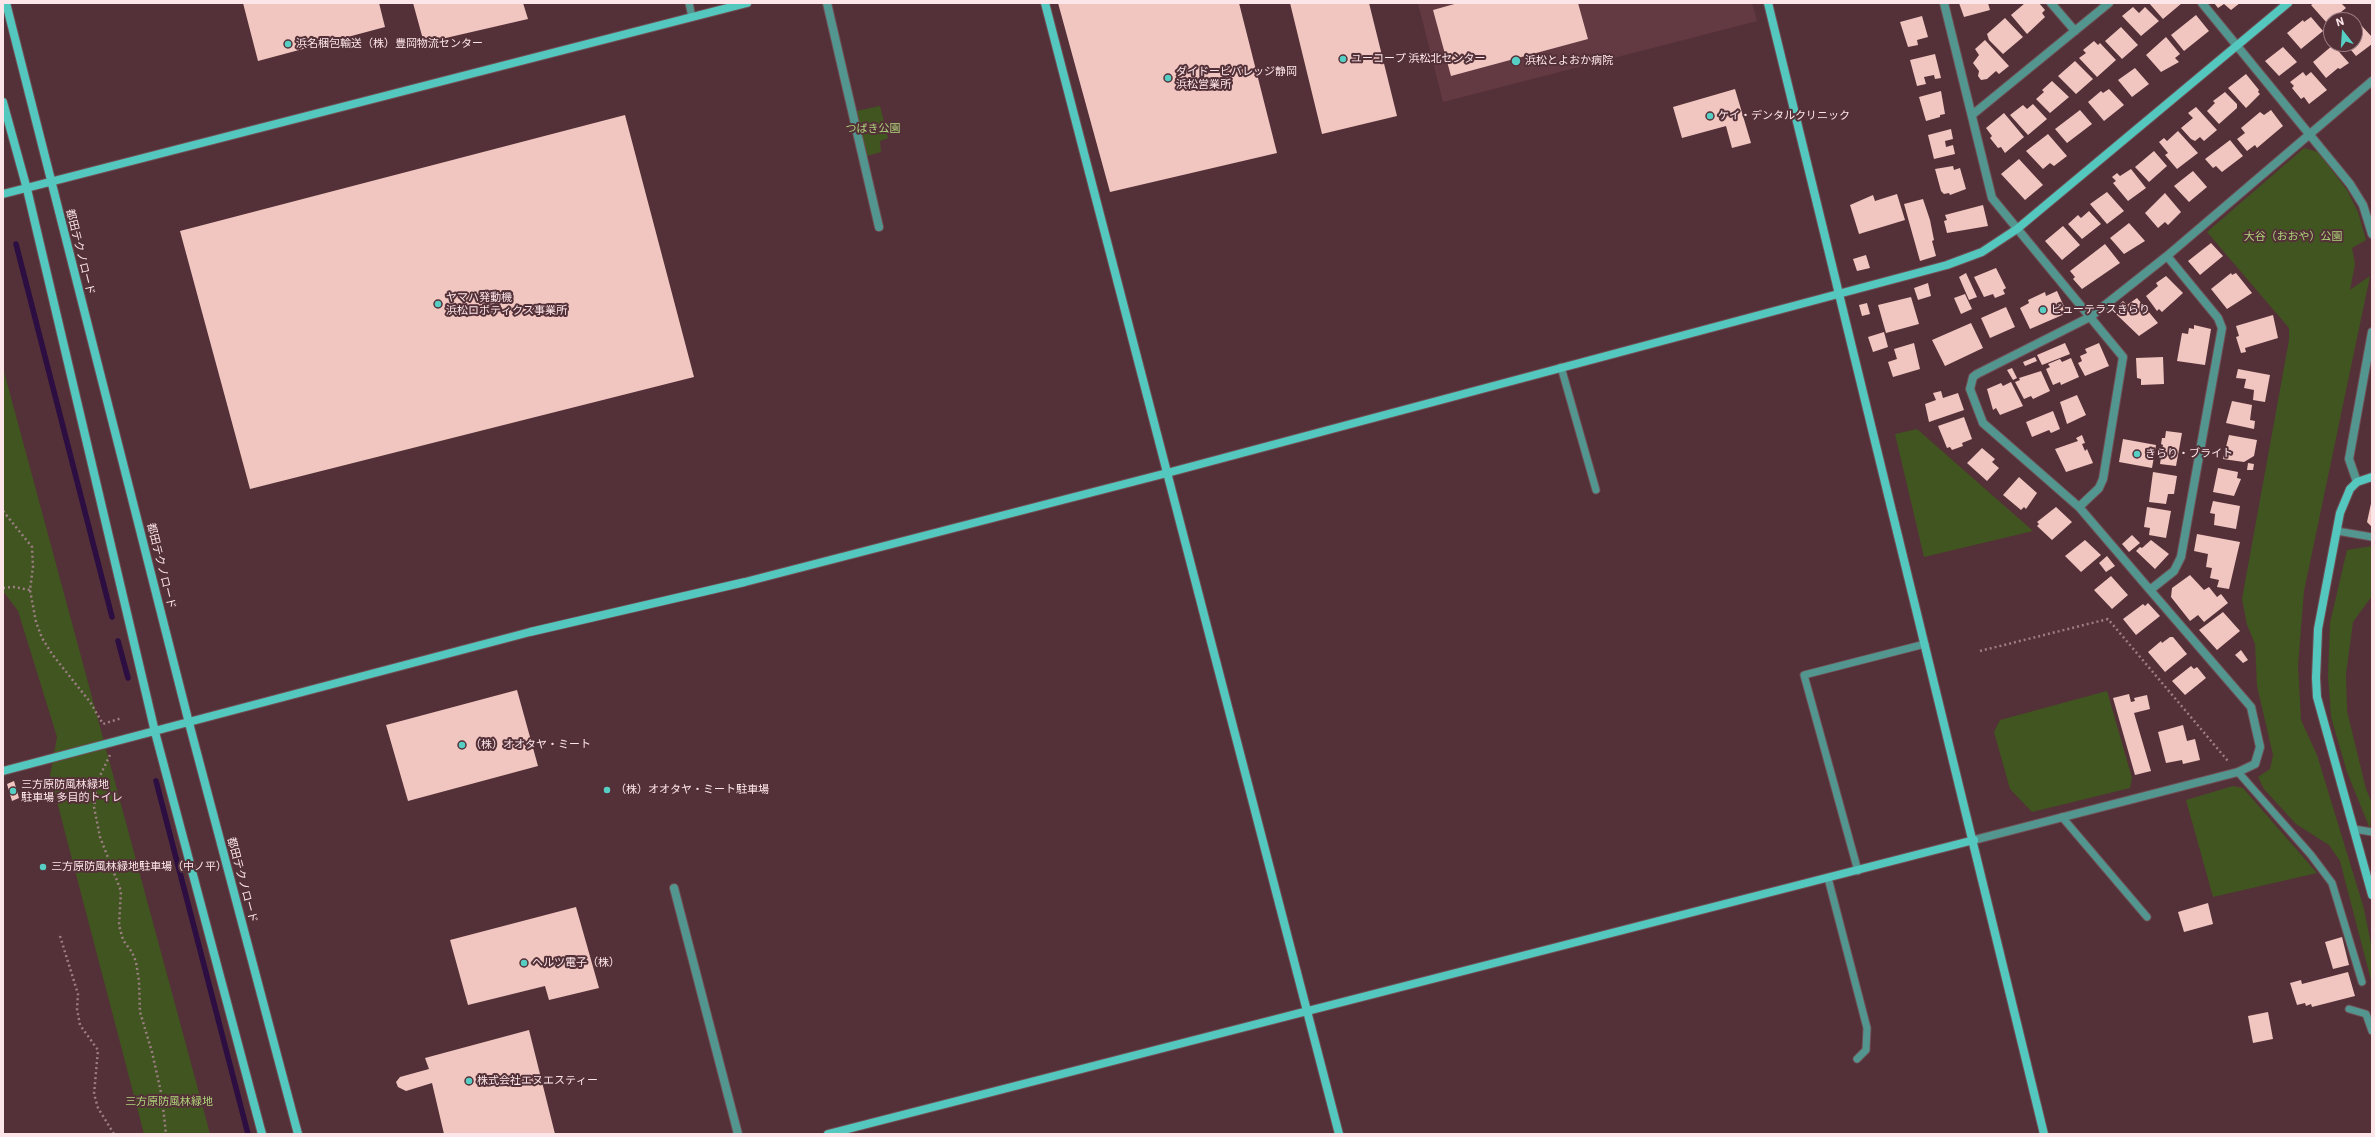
<!DOCTYPE html>
<html>
<head>
<meta charset="utf-8">
<style>
	body { margin:0 }
	#map { position:relative; width:2375px; height:1137px; overflow:hidden; background:#543138; font-family:"IBM Plex Sans",sans-serif }
	canvas { display:block }
	.frame { position:absolute; inset:0; border:4px solid #fde6e9; pointer-events:none }
	.north { position:absolute; left:2323px; top:12px; width:40px; height:40px; box-sizing:border-box; background:#543138; border:1px solid #98797f; border-radius:50%; rotate:343deg; font-size:11px; font-weight:700; line-height:16px; text-align:center; color:#fde6e9 }
	.north::after { content:''; display:block; margin:auto; width:14px; height:18px; background:#56cec3; clip-path:polygon(50% 0,100% 100%,50% 72%,0 100%) }
</style>
</head>
<body>
<div id="map">
<canvas width="2375" height="1137"></canvas>
<div class="frame"></div>
<div class="north">N</div>
</div>
<script>
const c = document.querySelector('canvas').getContext('2d');
c.lineJoin = 'round';
function paint(path, color) { c.fillStyle = color; c.fill(path, 'evenodd'); }
const shape = rows => new Path2D(rows.map(r => 'M' + r).join(''));
function trace(path, color, width, dash) { c.strokeStyle = color; c.lineWidth = width; c.lineCap = dash ? 'butt' : 'round'; c.setLineDash(dash || []); c.stroke(path); }
function drawText(font, color, halo, rows, align = 'center') {
  c.font = font + ' "IBM Plex Sans","Noto Sans JP",sans-serif'; c.lineWidth = 4; c.setLineDash([]); c.textBaseline = 'middle'; c.strokeStyle = halo; c.fillStyle = color; for (const [text, x, y, turn = 0] of rows) {
    c.save(); c.translate(x, y); c.rotate((+turn || 0) * Math.PI / 180); c.textAlign = isNaN(turn) ? turn : align; if (halo) c.strokeText(text, 0, 0); c.fillText(text, 0, 0); c.restore();
  }
}
const built = shape([
	[1418,3,1752,3,1757,21,1443,102]
]);
const green = shape([
	[880,106,888,138,880,141,881,152,867,156,856,111],
	[2304,148,2318,152,2347,190,2358,212,2366,240,2352,248,2355,264,2350,290,2370,276,2304,591,2298,666,2301,720,2317,755,2364,909,2372,949,2372,984,2340,861,2329,845,2296,824,2264,789,2258,777,2270,769,2273,755,2257,686,2255,644,2247,625,2242,599,2289,340,2289,328,2207,232],
	[3,368,202,1104,210,1134,144,1134,50,775,57,737,18,611,3,591],
	[1917,429,2033,531,1924,557,1895,434],
	[2372,546,2372,596,2353,622,2346,674,2347,711,2366,789,2372,803,2370,829,2347,772,2331,717,2328,675,2330,623,2347,550],
	[2107,691,2132,778,2130,788,2032,812,2010,789,1994,732,2000,720],
	[2233,786,2243,788,2317,873,2213,897,2186,800]
]);
const stream = shape([
	[16,244,112,617],
	[118,641,128,678],
	[156,781,248,1134]
]);
const building = shape([
	[243,3,379,3,385,27,258,61],
	[413,3,523,3,528,19,424,43],
	[1058,3,1239,3,1277,153,1110,192],
	[1290,3,1369,3,1397,116,1322,134],
	[1458,3,1578,3,1588,39,1451,76,1433,10],
	[1959,3,1988,3,1990,10,1964,17],
	[2025,3,2039,3,2045,10,2042,13,2045,17,2027,34,2011,15],
	[2149,3,2182,3,2163,19],
	[2214,3,2240,3,2231,10,2224,4,2218,8],
	[2314,3,2341,3,2346,8,2327,23,2311,5],
	[2133,7,2139,13,2145,7,2159,21,2141,36,2122,16],
	[2196,15,2209,31,2184,51,2171,35],
	[1922,16,1928,37,1917,40,1918,45,1908,47,1900,22],
	[2311,17,2323,31,2301,49,2287,33,2303,20,2304,22],
	[2005,18,2023,37,2003,54,1989,40,1987,34],
	[2360,24,2372,37,2372,44,2356,56,2346,44,2355,44,2355,28],
	[2121,27,2138,45,2122,59,2105,41],
	[2166,37,2180,54,2175,58,2179,62,2161,72,2146,55],
	[1985,40,2009,66,1999,74,1996,71,1987,79,1981,80,1978,76,1979,71,1973,63,1979,55,1975,49],
	[2094,41,2098,45,2100,43,2116,60,2097,77,2079,58,2086,53,2083,50],
	[2333,45,2349,63,2340,69,2338,68,2326,78,2313,62],
	[2283,47,2297,62,2279,76,2265,61],
	[1935,54,1941,78,1935,79,1934,75,1924,77,1926,84,1917,86,1910,60],
	[2075,61,2093,79,2076,94,2058,76],
	[2135,68,2149,84,2132,97,2118,80],
	[2303,72,2306,76,2311,72,2327,90,2309,104,2304,97,2301,99,2292,88,2294,86,2290,82],
	[2246,74,2259,90,2258,92,2260,94,2246,108,2228,88],
	[2052,81,2069,97,2050,113,2036,99,2044,92,2042,90],
	[1735,89,1751,143,1732,148,1726,126,1682,138,1673,107],
	[2109,89,2124,105,2104,121,2088,102,2101,91,2103,93],
	[1941,91,1945,114,1940,115,1940,117,1926,121,1919,97],
	[2225,92,2237,104,2237,108,2219,124,2207,111,2215,103,2213,101],
	[2033,104,2047,119,2028,135,2010,115,2023,105,2027,109],
	[2196,107,2217,130,2204,141,2200,137,2195,141,2191,139,2181,128,2193,118,2188,113],
	[2080,110,2092,124,2067,143,2055,129],
	[2271,110,2283,126,2257,148,2255,145,2247,151,2237,139,2245,133,2241,128,2260,112,2264,115],
	[2004,113,2024,137,2005,153,2001,147,1998,148,1990,138,1992,136,1986,128],
	[625,115,694,377,250,489,180,231],
	[1951,129,1953,139,1945,141,1946,147,1953,145,1955,154,1934,159,1928,135],
	[2178,131,2198,153,2177,169,2165,155,2168,153,2159,142,2164,138,2167,141],
	[2048,134,2067,156,2054,166,2050,163,2043,169,2026,151],
	[2230,140,2243,156,2222,172,2216,166,2213,168,2205,159],
	[2154,151,2167,166,2149,182,2135,167],
	[2019,159,2043,185,2025,200,2001,174],
	[1953,166,1954,170,1960,168,1966,189,1950,195,1949,193,1944,194,1941,191,1935,169],
	[2131,169,2146,188,2128,201,2113,183,2116,181,2112,177,2117,173,2120,176],
	[2193,171,2207,187,2189,202,2174,186],
	[2107,192,2124,211,2107,224,2090,204],
	[2165,193,2181,212,2168,225,2165,222,2158,228,2145,213],
	[1897,194,1905,220,1859,234,1850,205,1873,195,1875,201],
	[1923,199,1930,220,1934,240,1932,241,1936,256,1920,261,1904,204],
	[1983,205,1988,226,1947,233,1944,221,1947,220,1945,215],
	[2089,211,2101,224,2082,239,2068,224,2078,215,2081,218],
	[2129,223,2145,241,2124,254,2110,238],
	[2063,226,2080,245,2062,260,2045,241],
	[2211,243,2223,256,2200,275,2188,261],
	[2105,244,2120,263,2082,289,2073,279,2075,277,2070,271],
	[1866,255,1870,268,1857,271,1853,259],
	[1996,268,2006,288,2003,290,2005,294,1995,298,1993,294,1984,297,1974,277],
	[1966,273,1977,297,1969,300,1959,277],
	[2231,273,2232,275,2236,273,2252,293,2227,309,2211,289],
	[2166,276,2183,293,2162,312,2159,309,2157,311,2146,296,2158,286,2156,283],
	[1928,283,1931,296,1918,300,1914,288],
	[2057,291,2067,313,2030,329,2020,308,2029,303,2028,300,2045,292,2046,296],
	[1965,294,1972,309,1961,314,1954,298],
	[1911,297,1919,324,1886,333,1878,305],
	[2137,298,2158,323,2139,336,2116,314,2122,308,2119,305,2123,301,2127,305],
	[1867,303,1870,314,1862,316,1859,305],
	[2006,307,2015,327,1990,338,1981,318],
	[2273,315,2278,338,2245,348,2246,352,2241,353,2236,337,2239,336,2236,326],
	[1971,323,1983,348,1945,366,1932,340],
	[2194,325,2211,329,2205,365,2177,361,2182,333,2188,334,2189,328,2194,329],
	[1884,332,1888,347,1873,352,1868,337],
	[1914,343,1920,369,1893,377,1888,362,1897,359,1894,349],
	[2065,343,2070,354,2042,365,2037,355],
	[2099,343,2109,366,2085,376,2078,363,2082,361,2080,356,2087,353,2085,349],
	[2035,357,2037,361,2025,366,2023,362],
	[2163,357,2164,384,2141,385,2141,379,2137,378,2136,358],
	[2071,358,2079,377,2061,385,2060,382,2053,385,2046,369,2050,367,2048,364,2060,359,2062,362],
	[2012,368,2017,378,2013,380,2007,370],
	[2238,369,2270,375,2265,402,2253,400,2254,390,2244,388,2246,379,2236,378],
	[2041,371,2050,391,2033,399,2031,396,2024,399,2015,382,2020,380,2019,378],
	[2011,382,2023,406,2000,415,1996,408,1993,410,1987,389,2001,383,2003,386],
	[1941,391,1943,398,1958,393,1964,410,1929,422,1925,404,1936,400,1933,393],
	[2077,395,2086,415,2067,424,2060,402],
	[2232,401,2252,405,2250,420,2255,421,2254,429,2226,423],
	[2053,411,2060,429,2051,433,2049,430,2032,437,2026,422],
	[1964,417,1972,439,1962,443,1963,446,1952,450,1950,447,1947,448,1938,426],
	[2166,431,2182,433,2176,466,2160,464,2163,445,2161,444,2162,438,2165,438],
	[2082,435,2085,443,2082,444,2085,451,2087,449,2093,463,2066,472,2055,449,2078,441,2076,438],
	[2229,435,2257,440,2254,456,2244,462,2223,459],
	[2123,439,2156,445,2152,468,2119,462],
	[1982,448,1995,459,1992,462,1999,468,1987,481,1967,463],
	[2248,463,2254,464,2253,470,2247,470],
	[2218,468,2238,472,2237,478,2241,479,2234,496,2213,492],
	[2153,472,2177,476,2174,494,2168,494,2166,504,2149,502],
	[2019,477,2037,493,2026,509,2024,507,2021,510,2003,495],
	[2372,499,2372,527,2367,522],
	[2213,501,2240,506,2236,529,2214,525,2215,514,2210,513],
	[2056,507,2072,522,2052,540,2037,526,2039,524,2037,522],
	[2147,507,2171,511,2166,538,2149,535,2150,528,2144,527],
	[2197,534,2240,542,2229,589,2217,587,2219,580,2210,578,2212,568,2206,567,2208,554,2194,551],
	[2132,535,2140,543,2129,552,2122,544],
	[2085,540,2101,555,2081,572,2065,556],
	[2151,540,2169,554,2155,569,2136,551,2140,547,2142,548],
	[2107,556,2115,566,2106,572,2099,563],
	[2190,575,2204,590,2209,587,2217,597,2221,594,2228,603,2204,622,2198,615,2190,621,2171,597,2172,588],
	[2111,576,2128,595,2112,609,2094,590],
	[2148,603,2160,616,2136,635,2123,619,2143,604,2145,606],
	[2223,612,2240,631,2217,650,2199,630],
	[2170,637,2173,637,2187,654,2165,672,2148,652,2161,641,2162,643],
	[2241,650,2248,660,2243,663,2235,655],
	[2191,666,2194,669,2197,667,2206,678,2185,695,2172,681],
	[517,690,538,766,408,801,386,725],
	[2129,694,2131,702,2135,701,2134,698,2147,695,2150,709,2134,713,2151,771,2135,775,2113,698],
	[2183,725,2187,741,2195,739,2200,760,2183,764,2182,760,2166,763,2158,732],
	[14,781,19,798,12,801,7,784],
	[2208,903,2213,924,2184,932,2178,912],
	[576,907,599,988,549,1000,545,986,468,1005,450,940],
	[2342,937,2349,965,2333,969,2325,942],
	[2348,972,2355,996,2312,1007,2311,1004,2306,1006,2305,1003,2297,1005,2290,983,2301,980,2302,984],
	[2268,1012,2273,1039,2253,1043,2248,1016],
	[529,1030,555,1134,444,1134,432,1083,406,1091,398,1087,396,1082,400,1077,429,1069,425,1058]
]);
const path = shape([
	[3,511,32,547,33,567,30,590,36,622,42,638,52,654,90,702,103,724,122,718],
	[3,588,14,587,30,590],
	[1980,651,2108,619,2228,761],
	[110,755,97,782,94,807,100,837,121,891,119,925,123,940,132,952,136,962,139,981,140,1012,152,1052,162,1097,166,1134],
	[60,936,78,994,77,1009,80,1025,98,1050,94,1094,98,1108,114,1134]
]);
const lane = shape([
	[689,3,692,17],
	[1561,367,1596,490],
	[2337,531,2372,537],
	[2238,772,2311,855,2332,883,2362,982],
	[2062,817,2147,917],
	[2354,829,2372,832],
	[1858,871,1804,675,1925,644],
	[1828,878,1867,1028,1866,1050,1857,1059],
	[2349,1009,2366,1014,2372,1031]
]);
const street = shape([
	[827,3,879,227],
	[1944,3,1992,198,2123,357,2103,479,2099,488,2079,507],
	[2051,3,2075,31],
	[2202,3,2350,184,2363,205,2372,234],
	[1972,115,2109,3],
	[2357,482,2349,459,2372,332],
	[2150,590,2079,507,1983,423,1970,389,1973,377,1977,374,2090,317,2167,256],
	[1974,840,2238,772,2255,764,2260,747,2251,707,2150,590,2174,571,2181,557,2222,328,2218,318,2167,256,2372,81],
	[674,888,738,1134]
]);
const secondary = shape([
	[6,3,189,723,298,1134],
	[1045,3,1339,1134],
	[1768,3,2044,1134],
	[3,102,27,189,155,732,262,1134],
	[3,194,747,3],
	[2372,477,2357,482,2350,489,2340,513,2318,629,2316,678,2317,697,2372,895],
	[3,771,530,632,745,582,1167,473,1947,265,1982,252,2017,229,2288,3],
	[828,1134,1974,840]
]);
const markers = [
	[288,44,4,"#56cec3"],
	[1343,59,4,"#56cec3"],
	[1516,61,5,"#56cec3"],
	[1168,78,4,"#56cec3"],
	[1710,116,4,"#56cec3"],
	[438,304,4,"#56cec3"],
	[2043,310,4,"#56cec3"],
	[2137,454,4,"#56cec3"],
	[462,745,4,"#56cec3"],
	[607,790,4,"#56cec3"],
	[13,791,4,"#56cec3"],
	[43,867,4,"#56cec3"],
	[524,963,4,"#56cec3"],
	[469,1081,4,"#56cec3"]
];
const poiNames = [
	["浜名梱包輸送（株）豊岡物流センター",296,44],
	["ユーコープ 浜松北センター",1351,59],
	["浜松とよおか病院",1525,61],
	["ダイドービバレッジ静岡",1176,72],
	["浜松営業所",1176,85],
	["ケイ・デンタルクリニック",1718,116],
	["ヤマハ発動機",446,298],
	["浜松ロボティクス事業所",446,311],
	["ビューテラスきらり",2051,310],
	["きらり・ブライト",2145,454],
	["（株）オオタヤ・ミート",470,745],
	["三方原防風林緑地",21,785],
	["駐車場 多目的トイレ",21,798],
	["（株）オオタヤ・ミート駐車場",615,790],
	["三方原防風林緑地駐車場（中ノ平）",51,867],
	["ヘルツ電子（株）",532,963],
	["株式会社エヌエスティー",477,1081]
];
const parkNames = [
	["つばき公園",873,129],
	["大谷（おおや）公園",2293,237],
	["三方原防風林緑地",169,1102]
];
const streetNames = [
	["都田テクノロード",80,252,76],
	["都田テクノロード",161,566,76],
	["都田テクノロード",242,880,75]
];
paint(built, '#633a42');
paint(green, '#40551f');
trace(stream, '#2c0e42', 5.5);
paint(building, '#f1c6c0');
trace(lane, '#6f4e54', 9);
trace(street, '#6f4e54', 10);
trace(secondary, '#6f4e54', 10);
trace(path, '#9c7e84', 2.5, [2, 3]);
trace(lane, '#539690', 7);
trace(street, '#539690', 8);
trace(secondary, '#54c8be', 8);
for (const [x, y, r, color] of markers) { const dot = new Path2D(); dot.arc(x, y, r, 0, 2 * Math.PI); c.fillStyle = color; c.fill(dot); trace(dot, '#543138', 1.5); }
drawText('11px', '#fde6e9', '#543138', poiNames, 'left');
drawText('11px', '#add378', '#543138', parkNames);
drawText('11px', '#fde6e9', '#543138', streetNames);
</script>
</body>
</html>
